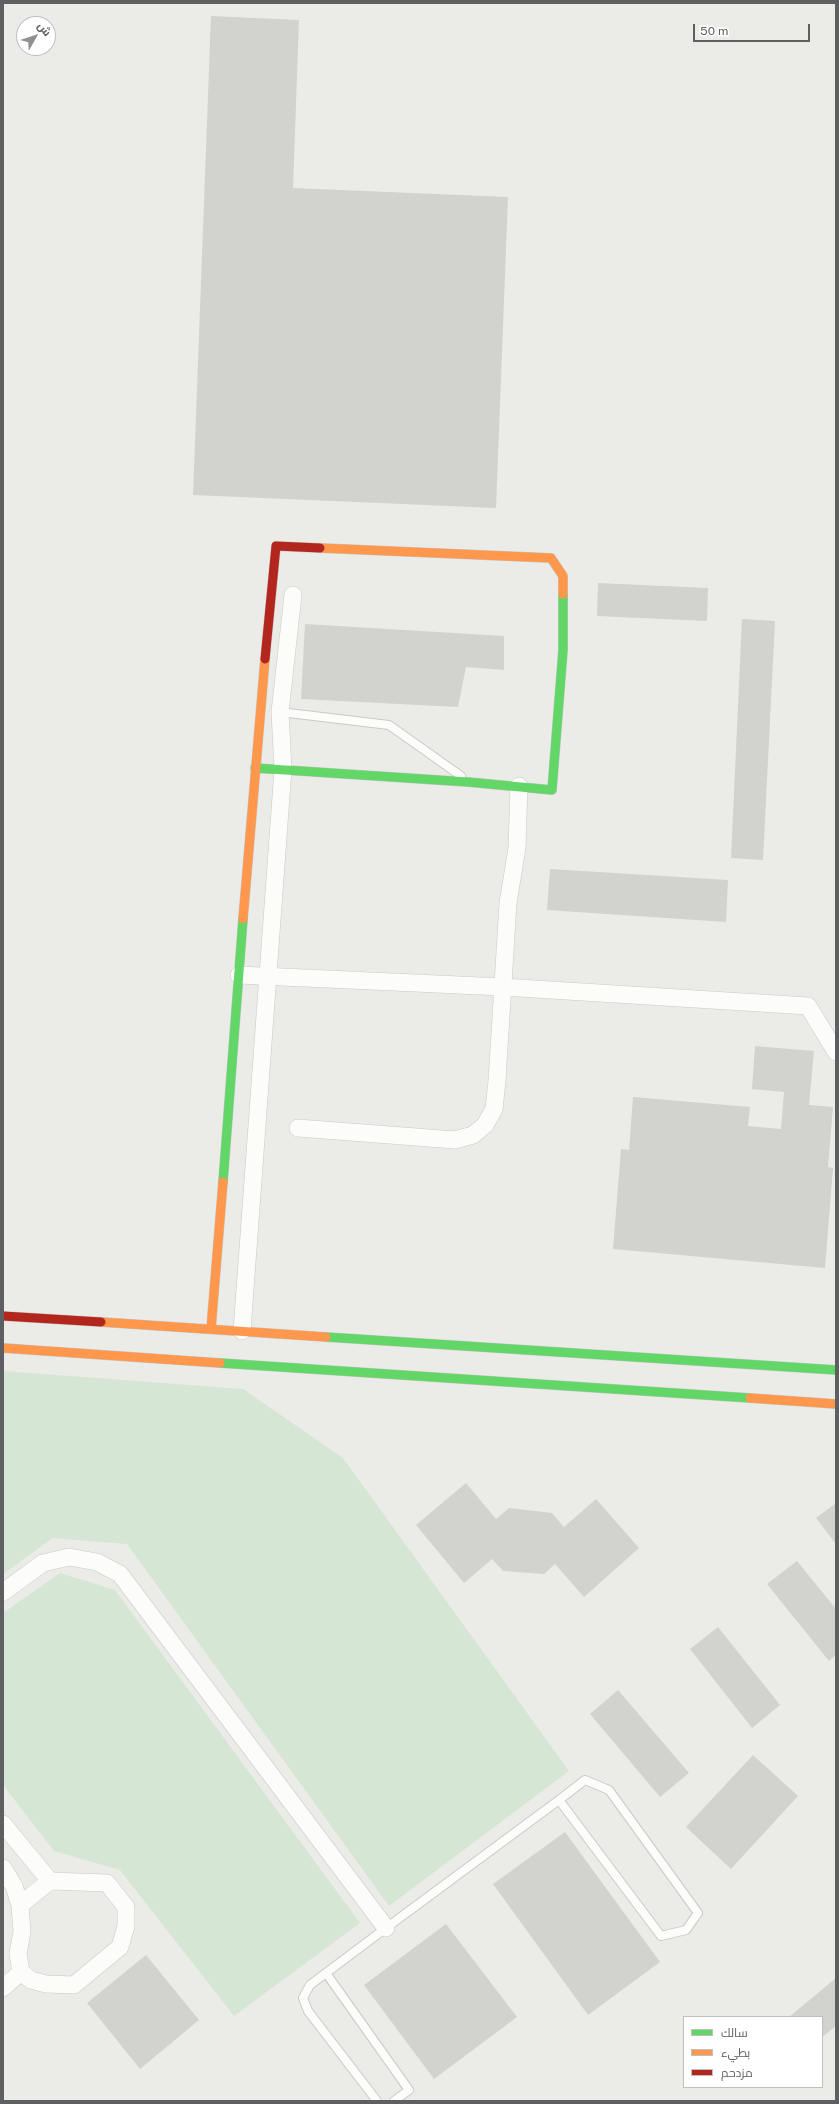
<!DOCTYPE html>
<html>
<head>
<meta charset="utf-8">
<style>
	body { margin:0 }
	#map { position:relative; width:839px; height:2104px; overflow:hidden; background:#ebebe7; font-family:"Public Sans",Cairo,sans-serif }
	canvas { display:block }
	.frame { position:absolute; inset:0; border:4px solid #5d5f63; pointer-events:none }
	.legend { position:absolute; left:683px; top:2016px; width:140px; height:72px; box-sizing:border-box; background:#fff; border:1px solid #bebfc1; margin:0; padding:5px 7px; list-style:none; font-size:12px; color:#5d5f63 }
	.legend li { display:flex; align-items:center; gap:8px; height:20px }
	.legend b { width:20px; border:1px solid #bebfc1 }
	.north { position:absolute; left:16px; top:16px; width:40px; height:40px; box-sizing:border-box; background:#fff; border:1px solid #bebfc1; border-radius:50%; rotate:51deg; font-size:11px; font-weight:700; line-height:16px; text-align:center; color:#5d5f63 }
	.north::after { content:''; display:block; margin:auto; width:14px; height:18px; background:#8f9091; clip-path:polygon(50% 0,100% 100%,50% 72%,0 100%) }
	.scale { position:absolute; left:693px; top:24px; width:117px; height:18px; box-sizing:border-box; border:2px solid #5d5f63; border-top:0; padding-left:5px; font-size:12px; line-height:14px; white-space:nowrap; color:#5d5f63; -webkit-text-stroke:3px #fff; paint-order:stroke }
</style>
</head>
<body>
<div id="map">
<canvas width="839" height="2104"></canvas>
<div class="frame"></div>
<ul class="legend">
<li><b style="height:5px;background:#63d668"></b>سالك</li>
<li><b style="height:5px;background:#ff974d"></b>بطيء</li>
<li><b style="height:5px;background:#b3261e"></b>مزدحم</li>
</ul>
<div class="north">ش</div>
<div class="scale">50 m</div>
</div>
<script>
const c = document.querySelector('canvas').getContext('2d');
c.lineJoin = 'round';
function paint(path, color) { c.fillStyle = color; c.fill(path, 'evenodd'); }
const shape = rows => new Path2D(rows.map(r => 'M' + r).join(''));
function trace(path, color, width, dash) { c.strokeStyle = color; c.lineWidth = width; c.lineCap = dash ? 'butt' : 'round'; c.setLineDash(dash || []); c.stroke(path); }
const green = shape([
	[3,1371,243,1389,343,1458,569,1771,389,1906,127,1544,53,1538,3,1574],
	[60,1573,115,1590,360,1923,234,2016,120,1870,54,1851,3,1785,3,1613]
]);
const building = shape([
	[211,16,299,20,293,188,508,197,496,508,193,495],
	[598,583,708,588,707,621,597,616],
	[742,619,775,621,763,860,731,858],
	[305,624,504,636,504,670,466,667,458,707,301,699],
	[550,869,728,880,726,922,547,910],
	[755,1046,814,1051,809,1105,833,1107,828,1167,833,1168,825,1268,613,1249,621,1149,629,1150,633,1097,750,1107,748,1126,781,1129,784,1092,752,1089],
	[466,1483,496,1519,509,1508,552,1513,564,1527,596,1499,639,1548,584,1597,555,1564,544,1574,503,1571,492,1559,464,1583,416,1525],
	[836,1503,836,1544,816,1518],
	[797,1561,836,1609,836,1655,829,1661,767,1584],
	[718,1627,780,1705,752,1728,690,1649],
	[618,1690,689,1773,660,1797,590,1714],
	[753,1755,798,1796,731,1869,686,1827],
	[565,1832,660,1962,588,2015,493,1884],
	[446,1924,517,2017,434,2079,364,1985],
	[146,1955,199,2020,140,2069,87,2003],
	[836,1978,836,2026,822,2037,822,2017,789,2017]
]);
const lane = shape([
	[280,712,389,725,461,776],
	[326,1973,409,2090,394,2101],
	[377,2101,308,2011,303,1998,310,1985,386,1928,559,1800,585,1780,609,1790,698,1913,686,1930,661,1936,559,1800]
]);
const street = shape([
	[239,975,503,987,808,1006,836,1052],
	[298,1128,455,1140,473,1135,485,1125,494,1109,497,1081,508,903,517,848,519,786],
	[242,1331,283,769,280,712,293,595],
	[3,1592,43,1563,69,1557,97,1562,120,1574,386,1928],
	[3,1824,50,1881,107,1883,126,1907,126,1926,120,1947,74,1985,46,1984,31,1980,21,1972],
	[3,1868,14,1886,20,1905,22,1932,18,1954,21,1972,3,1988],
	[20,1905,50,1881]
]);
const fast = shape([
	[255,768,468,782,552,790,563,650,563,594],
	[223,1182,243,919],
	[326,1337,836,1370],
	[220,1363,750,1398]
]);
const slow = shape([
	[320,548,551,558,563,576,563,594],
	[243,919,265,659],
	[101,1322,326,1337],
	[211,1329,223,1182],
	[3,1348,220,1363],
	[750,1398,836,1404]
]);
const jam = shape([
	[265,659,276,546,320,548],
	[3,1316,101,1322]
]);
paint(green, '#d6e6d5');
paint(building, '#d2d2cf');
trace(lane, '#c9c9c8', 10);
trace(street, '#c9c9c8', 18);
trace(fast, '#c7c7c7', 10);
trace(slow, '#c7c7c7', 10);
trace(jam, '#c7c7c7', 10);
trace(lane, '#fcfcfb', 8);
trace(street, '#fcfcfb', 17);
trace(fast, '#63d668', 9);
trace(slow, '#ff974d', 9);
trace(jam, '#b3261e', 9);
</script>
</body>
</html>
